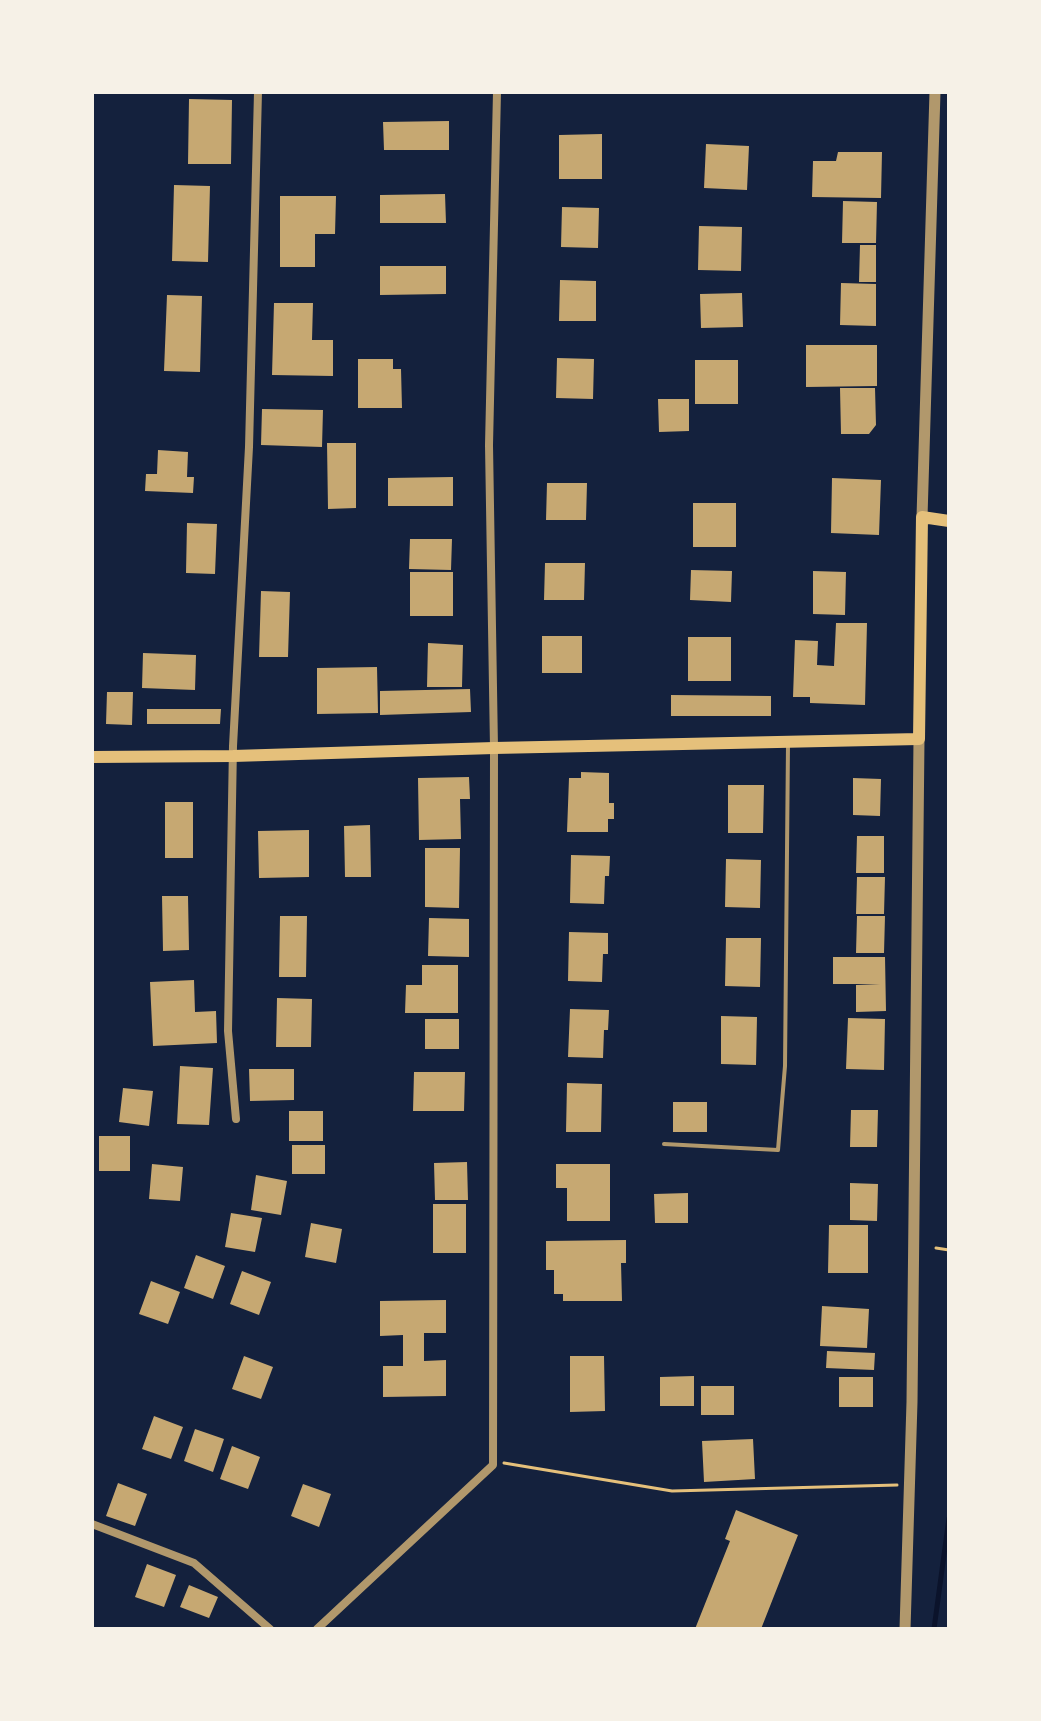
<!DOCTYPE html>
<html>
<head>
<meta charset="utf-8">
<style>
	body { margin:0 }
	#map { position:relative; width:1041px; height:1721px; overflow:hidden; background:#14213d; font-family:"Fira Sans",sans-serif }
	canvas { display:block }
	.frame { position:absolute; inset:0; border:94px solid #f6f1e7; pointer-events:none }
</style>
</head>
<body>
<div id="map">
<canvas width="1041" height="1721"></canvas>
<div class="frame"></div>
</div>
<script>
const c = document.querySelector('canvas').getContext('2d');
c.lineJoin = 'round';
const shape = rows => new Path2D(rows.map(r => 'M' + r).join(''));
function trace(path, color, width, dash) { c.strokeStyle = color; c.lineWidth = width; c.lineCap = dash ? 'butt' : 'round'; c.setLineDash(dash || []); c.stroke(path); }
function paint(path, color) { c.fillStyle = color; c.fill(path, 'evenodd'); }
const stream = shape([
	[934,1629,949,1518]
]);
const building = shape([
	[189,99,232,100,231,164,188,164],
	[449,121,449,150,384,150,383,122],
	[602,134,602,179,559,179,559,135],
	[706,144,749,146,747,190,704,188],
	[838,152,882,152,881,198,812,197,813,161,836,161],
	[174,185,210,186,208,262,172,261],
	[445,194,446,223,380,223,380,195],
	[280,196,336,196,335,234,315,234,315,267,280,267],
	[843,201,877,202,876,243,842,243],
	[562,207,599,208,598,248,561,247],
	[699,226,742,227,741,271,698,270],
	[860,245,876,245,876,282,859,282],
	[380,266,446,266,446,294,380,295],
	[560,280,596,281,596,321,559,321],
	[841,283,876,284,876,326,840,325],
	[742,293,743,327,701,328,700,294],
	[167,295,202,296,200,372,164,371],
	[274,303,313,303,312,340,333,340,333,376,272,375],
	[806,345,877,345,877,386,806,387],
	[557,358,594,359,593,399,556,398],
	[358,359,393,359,393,369,401,369,402,408,358,408],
	[695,360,738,360,738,404,695,404],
	[840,388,875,388,876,425,869,434,841,434],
	[658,399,689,399,689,431,659,432],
	[262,409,323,410,322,447,261,445],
	[327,443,356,443,356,508,328,509],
	[158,450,188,452,187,477,194,477,193,493,145,491,146,474,157,474],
	[453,477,453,506,388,506,388,478],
	[832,478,881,480,879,535,831,533],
	[547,483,587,483,586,520,546,520],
	[693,503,736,503,736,547,693,547],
	[187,523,217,524,215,574,186,573],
	[410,539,452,539,451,570,409,569],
	[545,563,585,563,584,600,544,600],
	[691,570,732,571,731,602,690,600],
	[813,571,846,572,845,615,813,614],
	[410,572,453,572,453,616,410,616],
	[261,591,290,592,288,657,259,657],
	[836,623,867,623,865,705,810,703,810,697,793,697,795,640,818,641,817,665,834,666],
	[542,636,582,636,582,673,542,673],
	[688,637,731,637,731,681,688,681],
	[428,643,463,645,462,687,427,687],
	[143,653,196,655,195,690,142,688],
	[377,667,378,713,317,714,317,668],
	[470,689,471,712,380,715,380,691],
	[107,692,133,692,132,725,106,724],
	[671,695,771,696,771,716,671,716],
	[147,709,221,709,220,724,147,724],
	[581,772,609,773,609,803,614,803,614,819,608,819,608,832,567,832,569,778,581,778],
	[469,777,470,799,460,799,461,839,419,840,418,778],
	[853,778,881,779,880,816,853,815],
	[728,785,764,785,763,833,728,833],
	[165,802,193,802,193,858,165,858],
	[370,825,371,877,345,877,344,826],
	[309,830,309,877,259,878,258,831],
	[857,836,884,836,884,873,856,873],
	[425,848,460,848,459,908,425,907],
	[571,855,610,856,609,876,605,876,604,904,570,903],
	[726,859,761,860,760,908,725,907],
	[857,877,885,877,884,914,856,914],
	[162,896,188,896,189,950,163,951],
	[280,916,307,916,306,977,279,977],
	[857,916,885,916,884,953,856,953],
	[429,918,469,919,469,957,428,956],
	[569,932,608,933,608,954,603,954,602,982,568,981],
	[726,938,761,938,760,987,725,986],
	[833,957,885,957,886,1011,856,1012,856,985,880,984,833,984],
	[422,965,458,965,458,1013,405,1013,406,985,422,985],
	[194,980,195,1012,216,1011,217,1043,153,1046,150,982],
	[277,998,312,999,311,1047,276,1047],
	[570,1009,609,1010,608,1030,604,1030,603,1058,568,1057],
	[721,1016,757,1017,756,1065,721,1064],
	[848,1018,885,1019,884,1070,846,1069],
	[425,1019,459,1019,459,1049,425,1049],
	[180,1066,213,1068,209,1125,177,1124],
	[249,1069,294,1069,294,1100,250,1101],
	[414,1072,465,1072,464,1111,413,1111],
	[567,1083,602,1084,601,1132,566,1132],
	[123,1088,153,1091,149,1126,119,1122],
	[673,1102,707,1102,707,1132,673,1132],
	[851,1110,878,1110,877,1147,850,1147],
	[289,1111,323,1111,323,1141,289,1141],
	[99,1136,130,1136,130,1171,99,1171],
	[292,1145,325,1145,325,1174,292,1174],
	[467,1162,468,1200,435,1200,434,1163],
	[152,1164,183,1167,180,1201,149,1199],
	[556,1164,610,1164,610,1221,567,1221,567,1188,556,1188],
	[256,1175,287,1181,281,1215,251,1210],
	[850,1183,878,1184,877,1221,850,1220],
	[688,1193,688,1223,655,1223,654,1194],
	[433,1204,466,1204,466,1253,433,1253],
	[231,1213,262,1218,255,1252,225,1247],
	[311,1223,342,1229,336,1263,305,1257],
	[829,1225,868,1225,868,1273,828,1273],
	[626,1240,626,1263,621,1263,622,1301,563,1301,563,1294,554,1294,554,1270,546,1270,546,1241],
	[196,1255,225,1266,213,1299,184,1288],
	[242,1271,271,1282,259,1315,230,1304],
	[151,1281,180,1292,168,1324,139,1314],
	[446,1300,446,1333,424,1333,424,1361,446,1360,446,1396,383,1397,383,1366,403,1366,403,1335,380,1336,380,1301],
	[822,1306,869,1309,867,1348,820,1346],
	[827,1351,875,1353,874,1370,826,1368],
	[244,1356,273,1367,261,1399,232,1389],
	[570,1356,604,1356,605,1411,570,1412],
	[694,1376,694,1406,660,1406,660,1377],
	[839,1377,873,1377,873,1407,839,1407],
	[701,1386,734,1386,734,1415,701,1415],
	[154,1416,183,1427,171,1459,142,1449],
	[195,1429,224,1439,213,1472,184,1461],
	[753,1439,755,1479,704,1482,702,1441],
	[232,1446,260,1457,248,1489,220,1479],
	[118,1483,147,1494,135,1526,106,1516],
	[303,1484,331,1494,319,1527,291,1516],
	[736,1510,798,1535,761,1629,695,1629,730,1541,725,1539],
	[147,1564,176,1575,164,1607,135,1597],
	[189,1585,218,1597,209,1618,180,1607]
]);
const path = shape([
	[936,1248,949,1250],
	[504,1463,672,1491,897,1485]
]);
const service = shape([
	[664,1144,778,1150,785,1066,788,744]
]);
const minor = shape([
	[236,1119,228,1031,233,746,249,447,258,92],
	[92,1524,194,1563,270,1629],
	[317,1629,493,1465,494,748,489,445,497,92]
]);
const tertiary = shape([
	[922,517,935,92],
	[905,1629,912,1402,919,739]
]);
const secondary = shape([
	[92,757,233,756,494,748,919,739,922,517,949,521]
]);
trace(stream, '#0b132b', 5);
paint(building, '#c6a872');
trace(path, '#e5c07b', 3);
trace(service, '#b1986c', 4);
trace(minor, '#b1986c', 8);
trace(tertiary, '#b1986c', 11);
trace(secondary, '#e5c07b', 12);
</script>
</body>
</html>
